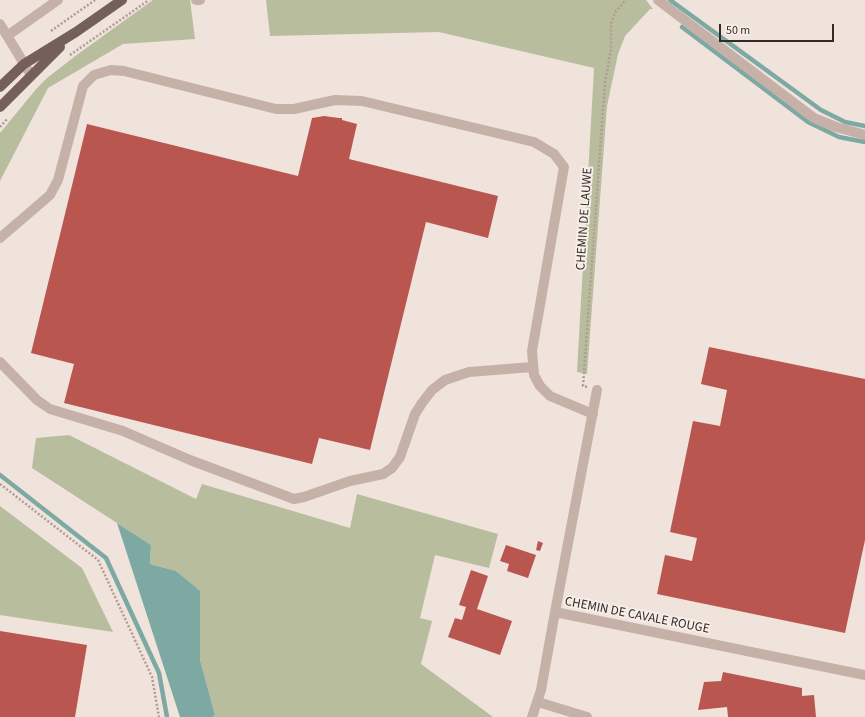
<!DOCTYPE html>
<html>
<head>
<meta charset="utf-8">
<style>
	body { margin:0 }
	#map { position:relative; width:865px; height:717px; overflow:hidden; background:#efe3dc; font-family:"Source Sans 3",sans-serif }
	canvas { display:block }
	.scale { position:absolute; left:719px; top:24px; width:115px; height:18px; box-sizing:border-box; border:2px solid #342a28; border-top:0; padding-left:5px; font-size:12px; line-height:14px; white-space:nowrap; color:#342a28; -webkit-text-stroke:3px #f7eee8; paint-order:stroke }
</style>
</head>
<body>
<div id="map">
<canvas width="865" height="717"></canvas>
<div class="scale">50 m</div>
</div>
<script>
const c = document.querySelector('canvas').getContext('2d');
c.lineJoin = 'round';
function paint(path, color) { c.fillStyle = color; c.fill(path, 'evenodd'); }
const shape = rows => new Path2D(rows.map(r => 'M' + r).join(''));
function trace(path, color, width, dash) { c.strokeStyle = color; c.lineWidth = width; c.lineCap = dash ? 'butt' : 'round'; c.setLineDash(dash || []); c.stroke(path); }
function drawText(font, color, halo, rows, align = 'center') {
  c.font = font + ' "Source Sans 3",sans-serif'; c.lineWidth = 4; c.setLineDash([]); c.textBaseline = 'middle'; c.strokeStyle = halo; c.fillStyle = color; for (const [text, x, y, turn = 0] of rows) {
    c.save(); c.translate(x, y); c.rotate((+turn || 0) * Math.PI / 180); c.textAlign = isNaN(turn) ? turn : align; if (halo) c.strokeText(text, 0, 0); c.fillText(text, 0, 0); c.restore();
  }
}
const green = shape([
	[153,0,190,0,195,39,123,44,48,88,0,181,0,133,37,88,47,78,78,54],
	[266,0,646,0,653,9,650,9,625,36,618,54,607,106,587,374,577,372,594,68,439,32,270,36],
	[69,435,196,499,202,484,350,528,357,494,498,534,489,568,435,555,420,618,432,621,421,664,493,717,213,717,215,715,200,660,199,591,176,571,150,564,151,545,32,468,36,438],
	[0,506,82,568,113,632,0,615]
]);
const water = shape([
	[117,523,151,545,150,564,176,571,200,591,200,660,215,715,213,717,180,717]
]);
const stream = shape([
	[670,0,821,110,845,122,865,126],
	[682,27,808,122,839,137,865,142],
	[0,475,106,558,159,673,167,717]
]);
const building = shape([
	[324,116,339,118,342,118,342,120,357,124,349,159,498,196,488,238,426,222,370,450,319,438,312,464,64,403,74,364,31,353,87,124,298,176,312,118],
	[709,347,865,379,865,540,845,633,657,594,665,555,692,561,697,538,670,532,693,421,720,426,727,390,701,384],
	[538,541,543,543,540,551,536,550],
	[506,545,536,555,528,578,507,571,509,564,500,561],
	[471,570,488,576,477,609,512,621,500,655,448,637,455,618,462,620,466,607,459,605],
	[0,631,87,645,75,717,0,717],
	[723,672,802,688,802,696,814,695,816,717,728,717,727,707,698,710,704,682,721,681]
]);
const path = shape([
	[51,31,95,0],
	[70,55,149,0],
	[0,127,8,118],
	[587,387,583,386,605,82,611,50,611,23,616,11,626,0],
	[0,484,98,560,152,677,159,717]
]);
const minor = shape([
	[196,0,200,0],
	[658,0,814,118,836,127,865,135],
	[0,24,31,75],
	[7,36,58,0],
	[0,238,50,195,58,180,83,86,94,75,111,70,124,71,276,109,294,109,335,100,362,101,534,142,554,154,564,167,532,351,534,375,540,386,550,396,593,414],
	[0,362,37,400,50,409,123,431,190,460,294,499,304,497,350,481,383,474,392,468,400,457,415,414,422,403,432,390,445,380,469,372,532,367],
	[597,390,555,612,865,675],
	[538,702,587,717],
	[532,717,541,690,555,612]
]);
const major = shape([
	[0,87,24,64,76,32,122,0],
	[0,107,60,47]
]);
const streetNames = [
	["CHEMIN DE LAUWE",585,219,-86],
	["CHEMIN DE CAVALE ROUGE",637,616,11]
];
paint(green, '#b8bd9e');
paint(water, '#7ea9a3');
trace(stream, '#7ea9a3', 4.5);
paint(building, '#b95650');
trace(path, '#b29b94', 2.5, [2, 2]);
trace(minor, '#c6b1a9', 10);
trace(major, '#745f5b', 10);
drawText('13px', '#342a28', '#f7eee8', streetNames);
</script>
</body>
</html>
